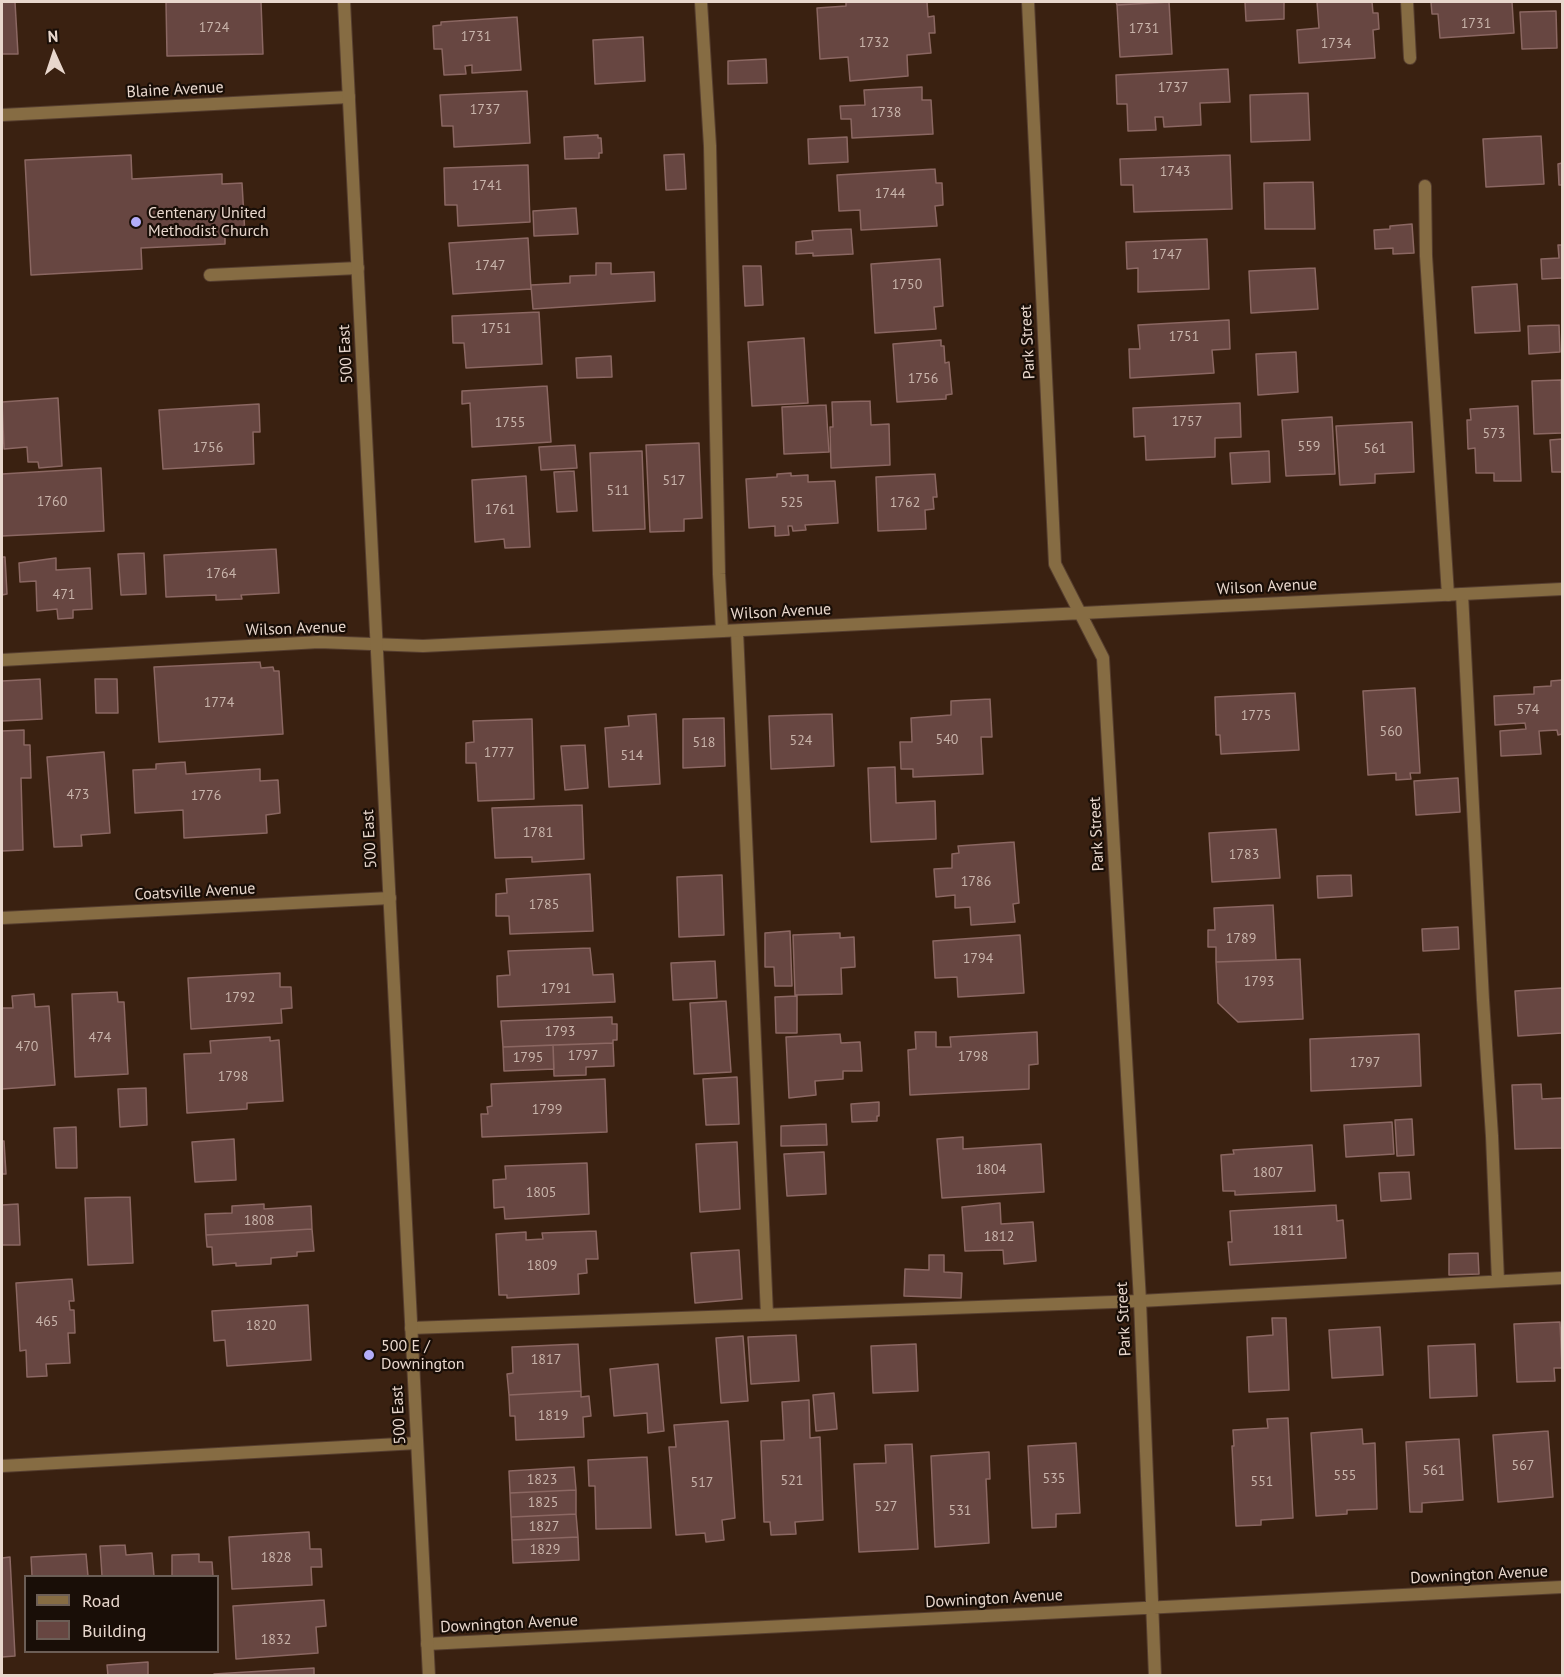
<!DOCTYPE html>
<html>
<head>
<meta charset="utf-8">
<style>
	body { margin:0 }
	#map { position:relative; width:1564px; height:1677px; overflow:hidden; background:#3a2111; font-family:"PT Sans",sans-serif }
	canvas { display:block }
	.frame { position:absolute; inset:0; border:3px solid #e8d7cd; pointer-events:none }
	.legend { position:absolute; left:24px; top:1575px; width:195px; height:78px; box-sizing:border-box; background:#190e07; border:2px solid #6c5e56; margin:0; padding:8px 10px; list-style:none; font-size:18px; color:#e8d7cd }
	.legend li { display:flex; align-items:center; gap:12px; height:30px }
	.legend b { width:30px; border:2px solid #6c5e56 }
	.north { position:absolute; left:24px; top:24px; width:60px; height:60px; -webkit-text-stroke:4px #190e07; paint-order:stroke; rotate:357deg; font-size:16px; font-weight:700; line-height:24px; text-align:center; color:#e8d7cd }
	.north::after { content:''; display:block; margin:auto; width:21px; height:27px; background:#e8d7cd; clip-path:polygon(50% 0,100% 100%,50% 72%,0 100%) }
</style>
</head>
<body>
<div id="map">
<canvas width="1564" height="1677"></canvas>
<div class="frame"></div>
<ul class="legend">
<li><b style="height:8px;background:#866c43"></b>Road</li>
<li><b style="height:16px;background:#674641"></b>Building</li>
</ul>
<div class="north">N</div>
</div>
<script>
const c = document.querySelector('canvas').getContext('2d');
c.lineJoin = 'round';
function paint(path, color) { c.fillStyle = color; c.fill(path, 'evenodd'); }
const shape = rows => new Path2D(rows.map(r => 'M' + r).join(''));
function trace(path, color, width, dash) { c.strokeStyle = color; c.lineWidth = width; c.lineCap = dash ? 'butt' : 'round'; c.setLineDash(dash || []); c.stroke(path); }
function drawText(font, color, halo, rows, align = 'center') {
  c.font = font + ' "PT Sans",sans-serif'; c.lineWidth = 4.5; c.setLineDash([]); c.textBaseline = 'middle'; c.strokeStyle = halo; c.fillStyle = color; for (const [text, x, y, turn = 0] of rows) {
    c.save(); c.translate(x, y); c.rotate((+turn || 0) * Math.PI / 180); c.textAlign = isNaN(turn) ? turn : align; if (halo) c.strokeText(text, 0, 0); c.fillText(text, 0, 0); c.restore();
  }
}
const building = shape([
	[2,2,15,2,18,54,2,54,2,2],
	[166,2,261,2,263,54,167,56,166,2],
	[846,2,927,2,928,17,934,16,935,33,929,33,931,53,907,55,908,76,850,81,848,57,820,59,817,8,846,6,846,2],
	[1116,2,1169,2,1117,5,1116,2],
	[1169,2,1172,54,1120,57,1117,5,1169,2],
	[1245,2,1284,2,1284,19,1246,21,1245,2],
	[1317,2,1372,2,1373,13,1378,13,1379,29,1373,30,1375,58,1299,63,1297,30,1319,28,1317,2],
	[1431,2,1512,2,1514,33,1440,38,1438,14,1432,14,1431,2],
	[1556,11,1557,48,1522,49,1520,12,1556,11],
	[517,17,521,70,472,73,472,65,465,66,466,74,444,75,442,49,434,49,433,26,441,25,441,22,517,17],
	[643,37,645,81,595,84,593,40,643,37],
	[766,59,767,83,728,84,728,61,766,59],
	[1228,69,1230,102,1200,103,1201,125,1164,127,1163,117,1155,117,1156,130,1128,131,1127,104,1117,104,1116,75,1228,69],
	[922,87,922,100,931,100,933,134,852,138,851,119,841,119,840,106,865,105,864,90,922,87],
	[527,91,530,143,454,147,453,126,442,126,440,95,527,91],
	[1308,93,1310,140,1251,142,1250,95,1308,93],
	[598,135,598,138,601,138,602,153,599,153,599,158,565,159,564,137,598,135],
	[1541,136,1544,184,1486,187,1483,139,1541,136],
	[847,137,848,162,809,164,808,139,847,137],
	[684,154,686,189,666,190,664,155,684,154],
	[131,155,132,179,222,174,222,184,242,183,245,235,225,236,225,244,141,248,142,269,31,275,25,160,131,155],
	[1230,155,1232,209,1134,212,1133,185,1121,185,1120,159,1230,155],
	[1562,163,1562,185,1559,185,1558,164,1562,163],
	[528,165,530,222,458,226,457,205,445,205,444,168,528,165],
	[935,169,936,183,942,183,943,205,935,206,937,226,861,230,860,210,839,211,837,175,935,169],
	[1313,182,1315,229,1265,229,1264,183,1313,182],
	[576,208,578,234,534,236,533,211,576,208],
	[1412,224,1414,253,1393,254,1393,248,1375,249,1374,230,1390,229,1390,226,1412,224],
	[851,229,853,254,813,256,813,253,796,254,796,242,813,240,812,231,851,229],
	[528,238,531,289,453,294,449,243,528,238],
	[1207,239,1209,289,1138,292,1138,268,1127,269,1126,242,1207,239],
	[1558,245,1562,245,1562,278,1542,279,1541,259,1559,258,1558,245],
	[940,259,943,306,934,307,936,329,875,333,871,264,940,259],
	[596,263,611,263,611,274,654,272,655,301,533,309,531,285,570,283,570,276,596,275,596,263],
	[743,266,761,266,763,305,745,306,743,266],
	[1315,268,1318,309,1251,313,1249,271,1315,268],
	[1517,284,1520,331,1475,333,1472,287,1517,284],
	[539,312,542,364,466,368,464,343,453,343,452,316,539,312],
	[1229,320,1230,349,1212,350,1214,373,1130,378,1129,349,1140,349,1138,325,1229,320],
	[1559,325,1560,352,1529,354,1528,326,1559,325],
	[804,338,808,403,752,406,748,342,804,338],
	[941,340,941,346,944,346,945,363,949,362,952,394,946,395,946,399,897,402,893,344,941,340],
	[1296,352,1298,392,1258,395,1256,354,1296,352],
	[611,356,612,377,577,378,576,358,611,356],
	[1561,380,1562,433,1534,434,1532,381,1561,380],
	[547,386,551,442,472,447,470,403,462,404,462,391,547,386],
	[58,398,62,466,39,468,38,462,28,462,27,447,4,449,2,402,58,398],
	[870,401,871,425,889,424,890,465,831,468,830,427,833,427,832,402,870,401],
	[1240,403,1241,437,1215,438,1215,457,1146,460,1145,436,1134,437,1133,408,1240,403],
	[259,404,260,432,253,432,254,464,163,469,159,410,259,404],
	[826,405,829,452,784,454,782,407,826,405],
	[1518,406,1521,481,1494,481,1494,473,1476,473,1475,448,1468,449,1467,420,1471,420,1470,409,1518,406],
	[1332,417,1335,474,1286,476,1282,420,1332,417],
	[1412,422,1414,472,1375,474,1375,483,1340,485,1336,426,1412,422],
	[1562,439,1562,472,1552,472,1550,440,1562,439],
	[699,443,702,518,684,519,684,531,650,532,646,445,699,443],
	[575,445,577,468,541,470,539,447,575,445],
	[642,451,645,529,593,531,590,453,642,451],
	[1269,451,1270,482,1232,484,1230,453,1269,451],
	[101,468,104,531,2,536,2,474,101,468],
	[574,471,577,511,557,512,554,472,574,471],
	[791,473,791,476,808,475,808,482,835,481,838,523,805,525,806,530,793,531,792,526,788,526,789,535,775,536,775,526,749,528,746,479,777,477,777,474,791,473],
	[935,474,937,497,933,497,934,509,925,510,926,529,878,531,876,477,935,474],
	[526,476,530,547,505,548,504,539,475,542,472,480,526,476],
	[276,549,279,593,241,595,242,599,216,600,216,595,166,597,164,555,276,549],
	[144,553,146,594,121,595,118,554,144,553],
	[2,557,5,557,7,594,2,595,2,557],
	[56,558,56,570,90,568,92,609,73,610,73,618,58,619,57,609,37,611,36,581,20,582,19,563,56,558],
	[260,662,261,668,273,667,274,671,279,671,283,734,159,742,154,667,260,662],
	[40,679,42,719,2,721,2,681,40,679],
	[95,679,117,679,118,713,96,713,95,679],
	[1562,680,1562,734,1558,735,1557,730,1539,731,1541,754,1501,756,1500,731,1526,729,1525,723,1495,725,1494,696,1534,694,1534,687,1551,686,1551,681,1562,680],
	[1415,688,1420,773,1410,773,1411,779,1396,780,1396,773,1368,775,1363,691,1415,688],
	[1295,693,1299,750,1221,754,1220,735,1216,735,1215,697,1295,693],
	[990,699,992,737,981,737,983,774,913,777,913,769,901,769,900,742,912,742,911,718,951,715,951,701,990,699],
	[656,714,660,784,609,787,605,728,629,726,628,716,656,714],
	[832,714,834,766,771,769,769,716,832,714],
	[724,718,725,766,683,768,683,719,724,718],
	[532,719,534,799,478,801,476,763,466,763,466,743,474,742,473,721,532,719],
	[24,730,24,745,30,745,31,778,21,778,23,850,2,851,2,731,24,730],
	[585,745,588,788,565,790,561,746,585,745],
	[104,752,110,833,81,835,82,846,54,847,47,757,104,752],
	[185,762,186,774,260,769,260,781,278,780,280,813,266,815,267,833,184,838,183,810,135,813,133,770,156,769,156,764,185,762],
	[895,767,896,803,935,801,936,839,871,842,868,768,895,767],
	[1458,778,1460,812,1416,815,1414,781,1458,778],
	[582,805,584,859,532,862,532,857,495,858,492,808,582,805],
	[1276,829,1280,878,1212,882,1209,833,1276,829],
	[1014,842,1019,903,1013,904,1015,922,971,925,970,907,955,908,955,895,936,897,934,869,952,868,952,854,959,853,958,846,1014,842],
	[590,874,593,931,510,934,509,916,496,916,496,894,507,893,506,879,590,874],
	[722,875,724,935,679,937,677,877,722,875],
	[1351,875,1352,896,1318,898,1317,876,1351,875],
	[1273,905,1276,960,1216,962,1216,947,1208,947,1208,930,1215,930,1214,908,1273,905],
	[1458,927,1459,949,1423,951,1422,929,1458,927],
	[790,931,792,986,775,986,774,967,765,967,765,933,790,931],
	[840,933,840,938,854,937,855,967,841,968,842,994,795,995,793,935,840,933],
	[1020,935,1024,993,958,997,957,977,935,978,933,941,1020,935],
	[590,948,593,975,613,974,615,1002,498,1007,497,976,510,975,508,951,590,948],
	[1300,959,1303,1019,1238,1022,1218,1003,1216,962,1300,959],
	[715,961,717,998,673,1000,671,963,715,961],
	[280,973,280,987,291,987,292,1008,281,1009,282,1023,191,1029,188,978,280,973],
	[1562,988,1562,1033,1518,1036,1515,991,1562,988],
	[117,992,118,1002,124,1002,128,1074,75,1077,72,994,117,992],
	[34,994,35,1007,49,1006,55,1085,2,1089,2,1008,13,1008,12,996,34,994],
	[797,996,797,1033,776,1033,775,997,797,996],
	[726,1001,731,1072,694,1074,690,1003,726,1001],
	[612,1017,612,1024,617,1024,617,1040,613,1040,613,1043,503,1047,501,1021,612,1017],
	[915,1032,936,1032,936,1047,951,1047,950,1037,1037,1032,1038,1064,1029,1065,1029,1089,910,1095,908,1050,916,1049,915,1032],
	[840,1034,841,1043,860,1042,862,1071,843,1071,843,1079,815,1081,816,1095,789,1098,786,1037,840,1034],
	[1419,1034,1421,1086,1311,1091,1310,1039,1419,1034],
	[270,1037,270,1041,279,1040,283,1101,247,1103,247,1109,187,1113,184,1054,211,1053,210,1041,270,1037],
	[613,1043,614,1066,586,1067,586,1075,554,1076,553,1045,613,1043],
	[553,1045,554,1069,504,1071,503,1047,553,1045],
	[737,1077,739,1124,706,1125,703,1079,737,1077],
	[605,1079,607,1132,482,1137,481,1114,488,1114,487,1107,492,1106,491,1084,605,1079],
	[1541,1084,1542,1099,1562,1098,1562,1148,1515,1149,1512,1085,1541,1084],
	[146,1088,147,1125,120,1127,118,1089,146,1088],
	[879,1102,879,1116,877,1116,877,1121,852,1122,851,1104,879,1102],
	[1412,1119,1414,1155,1397,1156,1395,1120,1412,1119],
	[1392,1122,1394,1154,1346,1157,1344,1125,1392,1122],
	[826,1124,827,1145,781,1146,781,1126,826,1124],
	[76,1127,77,1168,56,1168,54,1128,76,1127],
	[963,1137,963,1149,1041,1144,1044,1192,942,1198,937,1139,963,1137],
	[234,1139,236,1180,195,1182,192,1142,234,1139],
	[2,1141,4,1141,6,1174,2,1174,2,1141],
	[737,1142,740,1209,700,1212,696,1144,737,1142],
	[1312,1145,1315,1191,1235,1195,1235,1191,1223,1191,1221,1155,1234,1154,1233,1150,1312,1145],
	[824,1152,826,1194,787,1196,784,1154,824,1152],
	[587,1163,589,1214,505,1219,504,1207,494,1208,493,1180,506,1179,505,1166,587,1163],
	[1409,1172,1411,1199,1381,1201,1379,1173,1409,1172],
	[130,1197,133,1263,88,1265,85,1198,130,1197],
	[1000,1203,1001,1224,1033,1222,1036,1261,1004,1264,1003,1250,965,1251,962,1207,1000,1203],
	[18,1204,20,1245,2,1245,2,1205,18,1204],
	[264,1204,264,1209,311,1206,312,1229,206,1235,205,1214,232,1213,232,1206,264,1204],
	[1336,1205,1337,1221,1343,1220,1346,1258,1230,1265,1228,1242,1232,1242,1230,1211,1336,1205],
	[312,1229,314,1251,297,1252,297,1256,271,1258,271,1264,236,1266,236,1263,213,1265,212,1247,207,1247,206,1235,312,1229],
	[596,1231,598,1259,586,1259,587,1273,578,1274,579,1294,507,1298,507,1295,499,1295,496,1234,526,1232,526,1240,543,1239,542,1233,596,1231],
	[739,1250,742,1299,695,1303,691,1253,739,1250],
	[1478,1253,1479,1274,1449,1275,1449,1254,1478,1253],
	[929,1255,944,1255,944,1272,962,1273,961,1298,904,1296,905,1269,929,1270,929,1255],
	[72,1279,74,1301,69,1301,70,1310,74,1310,75,1333,68,1333,70,1363,46,1364,47,1376,27,1377,26,1350,20,1351,16,1283,72,1279],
	[308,1305,311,1360,227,1366,225,1340,214,1341,212,1311,308,1305],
	[1272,1318,1286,1318,1289,1390,1249,1392,1247,1337,1273,1335,1272,1318],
	[1560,1322,1562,1368,1554,1368,1555,1381,1517,1382,1514,1324,1560,1322],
	[1380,1327,1383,1375,1332,1378,1329,1330,1380,1327],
	[796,1335,799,1381,751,1384,748,1337,796,1335],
	[743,1336,748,1401,721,1403,716,1338,743,1336],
	[578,1344,581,1391,509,1395,507,1374,513,1373,512,1347,578,1344],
	[916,1344,918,1391,873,1393,871,1346,916,1344],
	[1475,1344,1477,1396,1430,1398,1428,1346,1475,1344],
	[658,1364,664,1431,648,1433,647,1413,614,1416,610,1369,658,1364],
	[581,1391,581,1397,589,1396,591,1416,583,1417,584,1437,516,1440,515,1416,510,1416,509,1395,581,1391],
	[834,1393,837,1429,816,1431,813,1395,834,1393],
	[809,1400,810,1438,820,1437,823,1520,795,1522,796,1534,771,1535,770,1522,764,1522,761,1441,784,1440,782,1402,809,1400],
	[1288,1418,1293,1518,1261,1520,1261,1525,1236,1526,1232,1446,1234,1446,1233,1430,1268,1428,1267,1419,1288,1418],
	[728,1421,735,1518,722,1520,724,1540,706,1542,705,1533,676,1535,669,1447,676,1447,674,1425,728,1421],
	[1362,1429,1363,1444,1375,1443,1377,1509,1347,1510,1347,1514,1316,1516,1311,1433,1362,1429],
	[1548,1431,1553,1497,1498,1502,1493,1435,1548,1431],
	[1459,1439,1463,1500,1422,1503,1422,1512,1410,1512,1406,1442,1459,1439],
	[1076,1443,1080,1513,1056,1514,1056,1527,1032,1528,1028,1446,1076,1443],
	[912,1444,918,1549,859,1552,854,1464,886,1463,885,1445,912,1444],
	[989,1452,990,1479,986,1479,989,1543,935,1547,931,1456,989,1452],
	[647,1457,651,1528,596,1529,595,1486,589,1486,588,1460,647,1457],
	[574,1467,576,1490,510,1493,509,1471,574,1467],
	[576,1490,576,1514,511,1517,510,1493,576,1490],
	[576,1514,578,1537,512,1540,511,1517,576,1514],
	[309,1532,310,1549,321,1549,322,1567,311,1567,312,1585,232,1589,229,1537,309,1532],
	[578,1537,579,1560,513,1563,512,1540,578,1537],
	[125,1545,126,1555,152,1553,154,1576,102,1576,100,1546,125,1545],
	[86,1554,88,1576,32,1576,31,1557,86,1554],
	[199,1554,199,1562,212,1562,213,1576,172,1576,172,1555,199,1554],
	[10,1557,15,1656,2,1657,2,1558,10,1557],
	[324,1600,326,1626,316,1627,318,1653,236,1659,233,1606,324,1600],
	[148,1662,148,1676,108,1676,107,1665,148,1662],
	[314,1668,314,1676,214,1676,214,1674,314,1668]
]);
const service = shape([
	[701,2,710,146,719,574,722,631],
	[1425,186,1426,256,1448,595],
	[210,275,358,268],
	[1462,594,1483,1000,1492,1136,1498,1281],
	[737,631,767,1315],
	[411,1328,1140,1301,1562,1278]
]);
const minor = shape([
	[1028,2,1055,564,1103,658,1140,1301,1155,1676],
	[1407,2,1410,58],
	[2,115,349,97],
	[2,660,319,642,423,646,1562,589],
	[2,918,390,898],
	[2,1466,417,1443],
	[427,1644,1562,1587]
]);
const tertiary = shape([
	[344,2,429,1676]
]);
const markers = [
	[136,222,6,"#b3adf9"],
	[369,1355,6,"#b3adf9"]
];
const numberNames = [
	["1731",1476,24],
	["1724",214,28],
	["1731",1144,29],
	["1731",476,37],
	["1732",874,43],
	["1734",1336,44],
	["1737",1173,88],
	["1737",485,110],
	["1738",886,113],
	["1743",1175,172],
	["1741",487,186],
	["1744",890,194],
	["1747",1167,255],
	["1747",490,266],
	["1750",907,285],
	["1751",496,329],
	["1751",1184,337],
	["1756",923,379],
	["1757",1187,422],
	["1755",510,423],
	["573",1494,434],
	["559",1309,447],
	["1756",208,448],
	["561",1375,449],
	["517",674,481],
	["511",618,491],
	["1760",52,502],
	["525",792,503],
	["1762",905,503],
	["1761",500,510],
	["1764",221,574],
	["471",64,595],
	["1774",219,703],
	["574",1528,710],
	["1775",1256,716],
	["560",1391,732],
	["540",947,740],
	["524",801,741],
	["518",704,743],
	["1777",499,753],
	["514",632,756],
	["473",78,795],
	["1776",206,796],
	["1781",538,833],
	["1783",1244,855],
	["1786",976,882],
	["1785",544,905],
	["1789",1241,939],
	["1794",978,959],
	["1793",1259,982],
	["1791",556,989],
	["1792",240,998],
	["1793",560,1032],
	["474",100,1038],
	["470",27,1047],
	["1797",583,1056],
	["1798",973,1057],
	["1795",528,1058],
	["1797",1365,1063],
	["1798",233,1077],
	["1799",547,1110],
	["1804",991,1170],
	["1807",1268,1173],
	["1805",541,1193],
	["1808",259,1221],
	["1811",1288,1231],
	["1812",999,1237],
	["1809",542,1266],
	["465",47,1322],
	["1820",261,1326],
	["1817",546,1360],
	["1819",553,1416],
	["567",1523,1466],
	["561",1434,1471],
	["555",1345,1476],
	["535",1054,1479],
	["1823",542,1480],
	["521",792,1481],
	["551",1262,1482],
	["517",702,1483],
	["1825",543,1503],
	["527",886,1507],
	["531",960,1511],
	["1827",544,1527],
	["1829",545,1550],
	["1828",276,1558],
	["1832",276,1640]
];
const streetNames = [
	["Blaine Avenue",175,90,-3],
	["Park Street",1028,342,-93],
	["500 East",346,354,-93],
	["Wilson Avenue",1267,587,-3],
	["Wilson Avenue",781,612,-3],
	["Wilson Avenue",296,629,-2],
	["Park Street",1097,834,-93],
	["500 East",370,839,-93],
	["Coatsville Avenue",195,892,-3],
	["Park Street",1124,1319,-93],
	["500 East",399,1415,-93],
	["Downington Avenue",1479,1575,-3],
	["Downington Avenue",994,1599,-3],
	["Downington Avenue",509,1624,-3]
];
const poiNames = [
	["Centenary United",148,213],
	["Methodist Church",148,231],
	["500 E /",381,1346],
	["Downington",381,1364]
];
paint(building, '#674641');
trace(building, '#8b6762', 1.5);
trace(service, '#563e2f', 14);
trace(minor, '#563e2f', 14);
trace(tertiary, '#563e2f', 14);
trace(service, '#866c43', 12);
trace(minor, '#866c43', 12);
trace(tertiary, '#866c43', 12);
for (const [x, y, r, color] of markers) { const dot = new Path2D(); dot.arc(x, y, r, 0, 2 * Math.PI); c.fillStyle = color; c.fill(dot); trace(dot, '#190e07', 2); }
drawText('14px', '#c8b3aa', null, numberNames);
drawText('16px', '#e8d7cd', '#190e07', streetNames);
drawText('16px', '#e8d7cd', '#190e07', poiNames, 'left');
</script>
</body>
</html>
